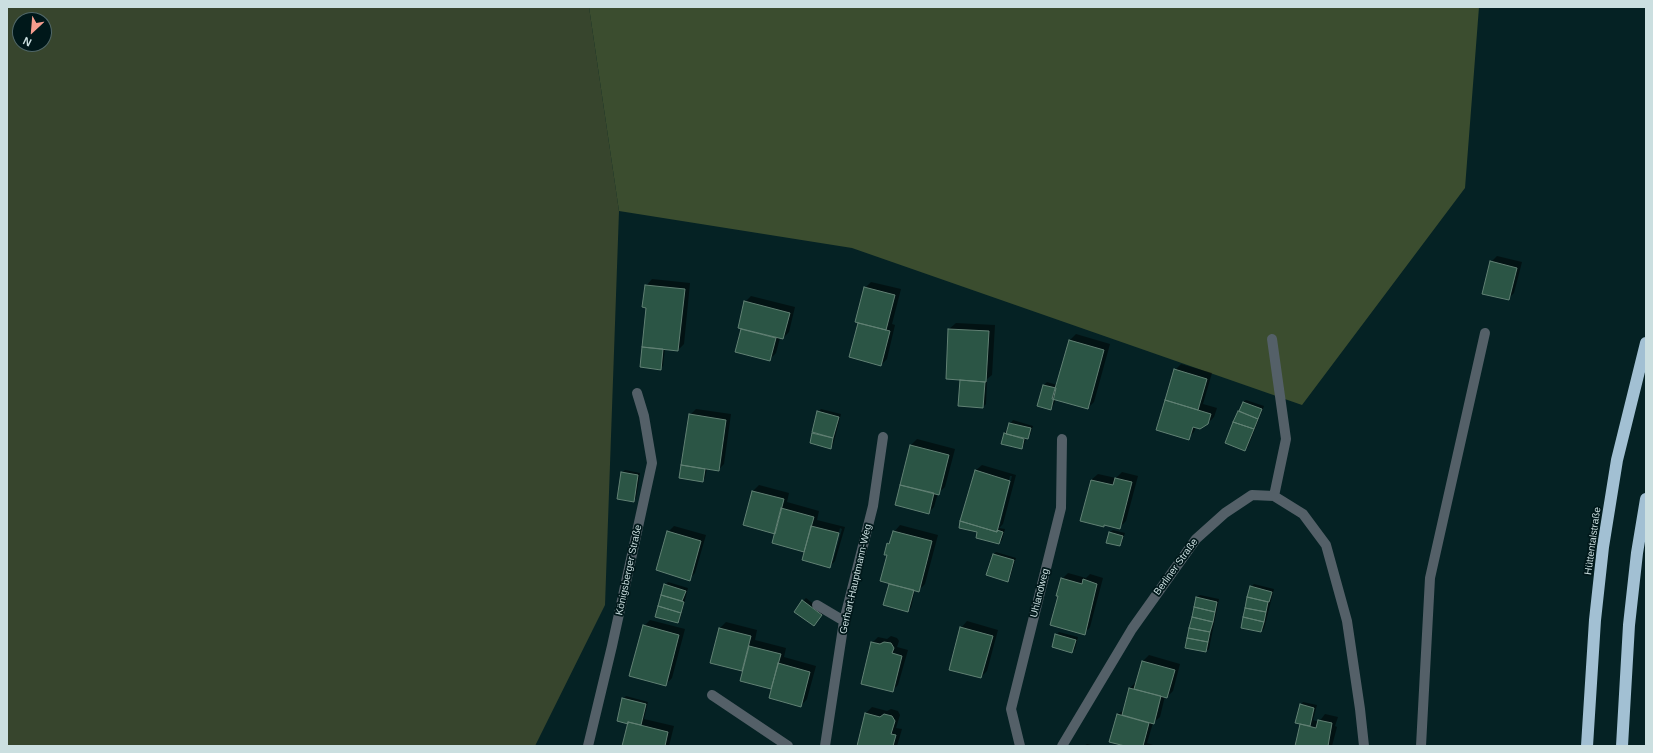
<!DOCTYPE html>
<html>
<head>
<meta charset="utf-8">
<style>
	body { margin:0 }
	#map { position:relative; width:1653px; height:753px; overflow:hidden; background:#052224; font-family:Helvetica,sans-serif }
	canvas { display:block }
	.frame { position:absolute; inset:0; border:8px solid #cbdfe0; pointer-events:none }
	.north { position:absolute; left:12px; top:12px; width:40px; height:40px; box-sizing:border-box; background:#00181a; border:1px solid #516869; border-radius:50%; rotate:206deg; font-size:11px; font-weight:700; line-height:16px; text-align:center; color:#cbdfe0 }
	.north::after { content:''; display:block; margin:auto; width:14px; height:18px; background:#f59d8e; clip-path:polygon(50% 0,100% 100%,50% 72%,0 100%) }
</style>
</head>
<body>
<div id="map">
<canvas width="1653" height="753"></canvas>
<div class="frame"></div>
<div class="north">N</div>
</div>
<script>
const c = document.querySelector('canvas').getContext('2d');
c.lineJoin = 'round';
function paint(path, color) { c.fillStyle = color; c.fill(path, 'evenodd'); }
const shape = rows => new Path2D(rows.map(r => 'M' + r).join(''));
function trace(path, color, width, dash) { c.strokeStyle = color; c.lineWidth = width; c.lineCap = dash ? 'butt' : 'round'; c.setLineDash(dash || []); c.stroke(path); }
function drawText(font, color, halo, rows, align = 'center') {
  c.font = font + ' Helvetica,sans-serif'; c.lineWidth = 3.5; c.setLineDash([]); c.textBaseline = 'middle'; c.strokeStyle = halo; c.fillStyle = color; for (const [text, x, y, turn = 0] of rows) {
    c.save(); c.translate(x, y); c.rotate((+turn || 0) * Math.PI / 180); c.textAlign = isNaN(turn) ? turn : align; if (halo) c.strokeText(text, 0, 0); c.fillText(text, 0, 0); c.restore();
  }
}
const green = shape([
	[7,7,589,7,619,211,605,605,535,746,7,746],
	[20,20,44,20,44,44,20,44]
]);
const forest = shape([
	[589,7,1479,7,1465,188,1302,405,852,248,619,211]
]);
const shadow = shape([
	[1497,256,1522,262,1514,293,1508,299,1491,262],
	[652,279,690,283,684,344,678,350,665,348,663,366,660,369,646,286],
	[871,282,901,289,892,324,895,325,887,359,881,365,851,357,860,322,865,288],
	[751,296,795,307,789,332,783,338,780,338,776,353,770,359,737,351,743,328,745,302],
	[956,323,995,325,992,375,987,379,986,404,983,407,961,379,949,329],
	[1076,334,1110,344,1094,402,1088,408,1056,399,1053,406,1051,409,1038,405,1044,385,1047,382,1057,385,1070,340],
	[1181,364,1212,373,1203,404,1217,408,1214,417,1208,423,1196,427,1194,432,1188,438,1157,429,1175,370],
	[1246,400,1264,406,1248,447,1245,449,1227,442,1243,402],
	[696,409,731,414,724,464,718,470,707,468,705,478,702,481,680,477,690,415],
	[821,409,841,414,833,445,830,448,811,442,818,412],
	[1013,420,1033,426,1030,435,1026,438,1024,445,1022,448,1004,434],
	[917,439,955,449,945,487,938,493,934,507,928,513,911,445],
	[982,465,1016,475,1003,524,999,528,1005,529,1002,540,999,543,978,532,975,471],
	[1010,476,1012,476,1000,525,998,525],
	[625,470,640,473,636,498,633,501,622,473],
	[1122,472,1138,476,1126,521,1120,527,1106,524,1103,526,1091,480,1098,474,1116,478],
	[759,485,789,493,787,502,819,511,817,520,845,527,835,561,829,567,805,551,774,542,776,533,744,525,753,491],
	[840,528,842,529,833,561,831,561],
	[900,525,938,535,925,584,919,590,915,590,911,608,908,611,890,584,891,583,888,555,886,554,894,532],
	[674,526,706,535,695,573,689,579,668,532],
	[1113,530,1125,533,1122,542,1119,545,1110,532],
	[996,552,1016,558,1010,578,1008,580,994,554],
	[1068,573,1086,578,1090,574,1103,578,1090,627,1084,634,1060,596,1062,579],
	[668,582,688,588,680,620,677,622,656,616,665,585],
	[1254,584,1274,589,1264,629,1261,631,1242,627,1251,587],
	[1200,595,1219,599,1209,649,1206,651,1197,597],
	[806,598,824,612,814,625,803,601],
	[650,620,685,629,672,678,666,684,644,626],
	[967,621,998,630,987,671,981,677,961,628],
	[726,622,757,630,755,640,786,648,784,657,816,666,807,699,801,706,772,689,741,680,743,670,711,662,720,628],
	[1059,632,1078,637,1075,649,1072,652,1056,635],
	[891,636,897,638,899,641,897,647,908,650,898,685,892,691,872,643,878,637,887,639],
	[1149,655,1180,664,1173,691,1167,697,1165,696,1160,717,1153,723,1147,743,1156,746,1128,746,1118,714,1125,709,1130,688,1136,682,1143,661],
	[626,696,648,702,644,719,674,726,669,746,623,746,629,723,618,720,623,699],
	[1303,702,1317,705,1313,720,1319,722,1325,714,1338,717,1335,726,1337,727,1332,746,1296,746,1302,723,1301,705],
	[872,707,887,711,891,709,898,711,900,715,896,728,902,729,897,746,855,746,858,743,866,713],
	[1087,744,1095,746,1084,746]
]);
const building = shape([
	[1490,261,1517,268,1509,300,1482,294,1490,261],
	[645,285,685,289,678,351,642,347,646,308,642,307,645,285],
	[864,287,895,295,886,330,855,322,864,287],
	[744,301,790,313,783,339,738,328,744,301],
	[858,323,890,331,881,366,849,357,858,323],
	[741,329,776,338,770,361,735,352,741,329],
	[948,329,989,331,986,382,946,379,948,329],
	[1069,340,1104,350,1088,409,1052,399,1069,340],
	[642,347,663,349,661,370,640,367,642,347],
	[1174,369,1207,379,1198,410,1165,400,1174,369],
	[960,380,985,382,983,408,958,406,960,380],
	[1043,385,1056,388,1051,410,1037,406,1043,385],
	[1165,400,1211,414,1208,424,1200,429,1193,427,1189,440,1156,430,1165,400],
	[1243,402,1262,409,1258,419,1239,411,1243,402],
	[817,411,839,417,833,438,812,432,817,411],
	[1238,411,1258,419,1254,429,1233,422,1238,411],
	[689,414,726,420,719,471,681,465,689,414],
	[1233,422,1254,429,1245,451,1225,443,1233,422],
	[1009,423,1031,428,1028,439,1006,434,1009,423],
	[812,433,833,438,831,449,810,443,812,433],
	[1004,433,1024,439,1022,449,1001,444,1004,433],
	[910,445,949,455,939,495,900,485,910,445],
	[681,465,705,469,703,482,679,478,681,465],
	[975,470,1010,481,997,532,960,521,975,470],
	[621,472,638,475,634,502,617,499,621,472],
	[1115,478,1132,482,1120,529,1104,525,1104,527,1080,521,1091,480,1113,485,1115,478],
	[900,485,934,493,929,514,895,505,900,485],
	[752,491,784,499,775,534,743,525,752,491],
	[781,508,814,517,804,552,772,543,781,508],
	[960,521,997,532,997,530,1003,532,999,544,976,538,977,532,959,528,960,521],
	[811,526,839,533,830,568,802,560,811,526],
	[667,531,701,541,690,581,656,570,667,531],
	[893,531,932,541,919,592,880,581,887,555,884,555,887,543,889,544,893,531],
	[1109,532,1123,536,1120,546,1106,543,1109,532],
	[993,554,1014,560,1008,582,986,575,993,554],
	[1061,578,1082,584,1083,579,1097,584,1085,635,1050,625,1058,596,1056,596,1061,578],
	[664,584,686,591,682,601,661,595,664,584],
	[889,584,914,590,908,612,883,605,889,584],
	[1250,586,1272,592,1269,602,1247,597,1250,586],
	[661,595,684,602,681,613,658,606,661,595],
	[1196,597,1217,602,1215,612,1194,607,1196,597],
	[1247,597,1268,602,1266,612,1245,608,1247,597],
	[802,600,822,615,814,626,794,612,802,600],
	[658,606,681,613,678,623,655,617,658,606],
	[1194,607,1215,612,1213,622,1192,617,1194,607],
	[1245,608,1266,612,1264,622,1243,617,1245,608],
	[1192,617,1213,622,1210,632,1189,628,1192,617],
	[1243,617,1264,622,1261,632,1241,628,1243,617],
	[643,625,679,635,666,686,629,676,643,625],
	[960,627,993,636,981,678,949,670,960,627],
	[719,628,751,636,742,671,710,663,719,628],
	[1189,628,1210,632,1208,642,1187,638,1189,628],
	[1055,634,1076,640,1072,653,1052,647,1055,634],
	[1187,638,1208,642,1206,652,1185,648,1187,638],
	[871,642,880,644,884,642,891,643,894,648,892,653,902,656,893,692,861,684,871,642],
	[749,646,781,654,771,689,740,681,749,646],
	[1142,661,1175,670,1167,698,1134,689,1142,661],
	[778,663,810,672,801,707,769,698,778,663],
	[1129,688,1161,696,1154,724,1122,715,1129,688],
	[622,698,646,704,641,725,628,722,628,724,617,721,622,698],
	[1300,704,1314,708,1310,726,1295,723,1300,704],
	[865,713,880,717,884,714,892,716,895,721,891,734,896,735,893,746,857,746,865,713],
	[1117,714,1149,723,1143,746,1125,746,1109,742,1117,714],
	[1318,720,1332,723,1328,746,1295,746,1300,724,1316,728,1318,720],
	[628,722,668,732,665,746,622,746,628,722]
]);
const minor = shape([
	[1272,339,1286,439,1274,496],
	[817,605,844,621],
	[712,695,788,746],
	[588,746,612,646,652,463,644,416,637,393],
	[825,746,844,621,873,506,883,437],
	[1020,746,1011,709,1061,508,1062,439],
	[1062,746,1132,629,1196,539,1225,513,1252,495,1274,496,1303,514,1326,545,1347,621,1360,709,1364,746],
	[1421,746,1430,578,1485,333]
]);
const highway = shape([
	[1587,746,1595,620,1603,547,1617,460,1646,343],
	[1622,746,1629,625,1637,553,1646,499]
]);
const streetNames = [
	["Hüttentalstraße",1593,541,-82],
	["Berliner Straße",1176,567,-54],
	["Königsberger Straße",629,570,-78],
	["Gerhart-Hauptmann-Weg",856,579,-77],
	["Uhlandweg",1040,593,-76]
];
paint(green, '#37452d');
paint(forest, '#3b4d2f');
paint(shadow, '#0007');
paint(building, '#2b5545');
trace(building, '#618174', 1);
trace(minor, '#546068', 10);
trace(highway, '#a2c0d3', 12);
drawText('10px', '#cbdfe0', '#00181a', streetNames);
</script>
</body>
</html>
